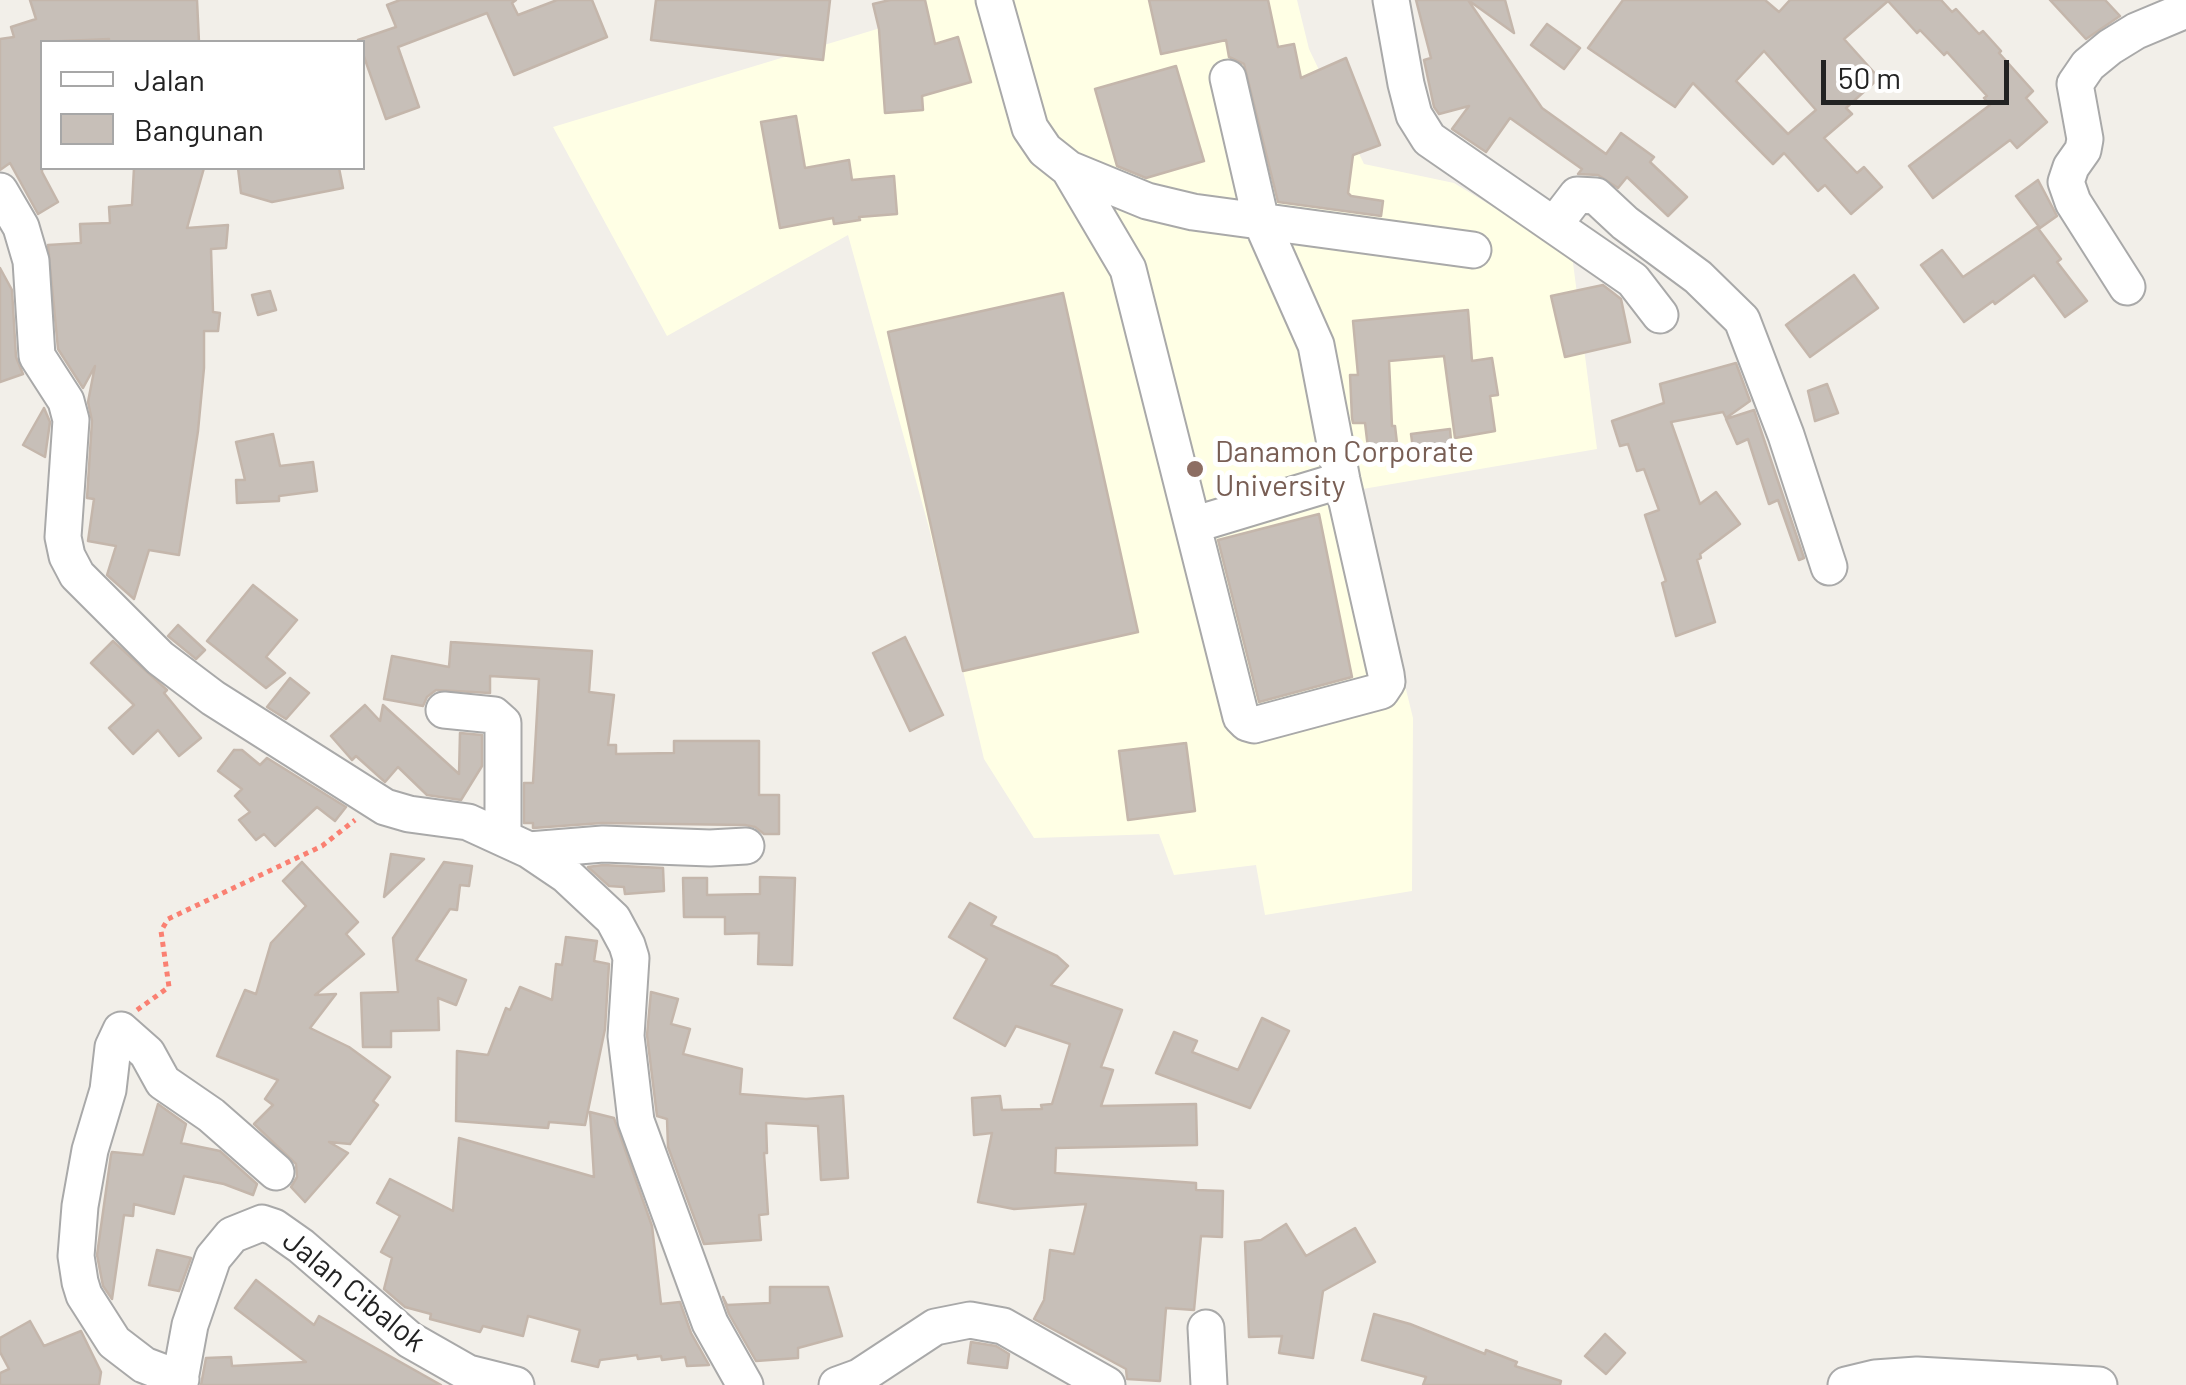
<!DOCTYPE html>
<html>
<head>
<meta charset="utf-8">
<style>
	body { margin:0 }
	#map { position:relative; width:2186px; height:1385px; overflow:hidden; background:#f2efe9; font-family:Barlow,sans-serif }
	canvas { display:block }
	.legend { position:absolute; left:40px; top:40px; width:325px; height:130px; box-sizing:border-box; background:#fff; border:2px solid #a7a7a7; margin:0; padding:12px 18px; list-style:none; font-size:30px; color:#222 }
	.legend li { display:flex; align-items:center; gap:20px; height:50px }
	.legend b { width:50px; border:2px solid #a7a7a7 }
	.scale { position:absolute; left:1821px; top:60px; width:188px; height:45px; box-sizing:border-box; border:5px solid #222; border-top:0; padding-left:12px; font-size:30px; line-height:35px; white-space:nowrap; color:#222; -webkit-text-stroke:8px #fff; paint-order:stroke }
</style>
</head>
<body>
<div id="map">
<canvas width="2186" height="1385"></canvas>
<ul class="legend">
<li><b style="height:12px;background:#fff"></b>Jalan</li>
<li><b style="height:28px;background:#c7bfb8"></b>Bangunan</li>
</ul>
<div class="scale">50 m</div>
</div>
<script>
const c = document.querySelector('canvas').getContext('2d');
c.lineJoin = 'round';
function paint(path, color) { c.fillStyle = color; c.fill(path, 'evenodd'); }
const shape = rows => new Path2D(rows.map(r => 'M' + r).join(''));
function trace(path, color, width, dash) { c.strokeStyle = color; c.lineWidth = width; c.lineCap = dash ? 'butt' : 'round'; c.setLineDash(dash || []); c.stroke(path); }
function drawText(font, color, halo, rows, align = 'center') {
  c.font = font + ' Barlow,sans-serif'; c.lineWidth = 10; c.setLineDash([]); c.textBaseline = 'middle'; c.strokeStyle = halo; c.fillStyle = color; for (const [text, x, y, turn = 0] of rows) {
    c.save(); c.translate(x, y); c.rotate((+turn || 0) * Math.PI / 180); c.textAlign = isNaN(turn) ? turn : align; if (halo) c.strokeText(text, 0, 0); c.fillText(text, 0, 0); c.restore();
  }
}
const education = shape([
	[889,0,1297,0,1309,49,1364,164,1454,183,1572,255,1597,449,1357,490,1413,718,1412,891,1265,915,1256,865,1174,875,1159,834,1034,838,984,759,929,528,848,235,667,336,553,127,887,26]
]);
const building = shape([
	[30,0,197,0,199,42,109,42,109,39,42,42,42,172,58,202,38,214,10,163,0,170,0,39,14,37,11,27,36,19,30,0],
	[400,0,516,0,512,3,518,15,557,0,592,0,607,37,514,75,487,13,398,47,419,107,386,119,362,51,362,42,358,40,396,27,387,5,400,0],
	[656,0,830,0,823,60,651,40,656,0],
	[890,0,925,0,935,44,958,37,971,82,922,96,923,110,885,113,879,29,873,4,890,0],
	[1149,0,1268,0,1278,47,1294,44,1301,78,1346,58,1380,145,1353,155,1348,193,1351,196,1383,201,1381,216,1278,202,1244,64,1229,57,1226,40,1161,54,1149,0],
	[1416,0,1468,0,1542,108,1606,154,1621,133,1654,157,1650,162,1687,197,1668,216,1627,177,1618,188,1598,175,1578,174,1582,169,1510,118,1486,152,1452,129,1469,106,1439,114,1434,107,1424,60,1431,58,1416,0],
	[1468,0,1505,0,1514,33,1468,0],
	[1623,0,1765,0,1779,12,1790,0,1941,0,1952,12,1956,9,1979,34,1983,31,2001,51,1999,53,2033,91,2026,98,2047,122,2017,148,2010,140,1933,198,1909,166,1990,105,1984,98,1987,96,1947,52,1944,55,1920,30,1917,33,1888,1,1844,39,1879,78,1846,108,1852,114,1824,138,1857,173,1864,167,1882,187,1851,214,1825,185,1818,191,1784,153,1773,164,1693,83,1675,107,1588,48,1623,0],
	[1764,51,1816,110,1788,134,1736,81,1764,51],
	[2050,0,2105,0,2120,16,2086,39,2050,0],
	[1547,24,1580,48,1564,69,1531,45,1547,24],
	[1176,66,1204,161,1146,178,1117,166,1095,89,1176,66],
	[796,116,805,168,849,160,852,180,894,176,897,214,859,217,860,220,834,224,833,218,780,228,761,122,796,116],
	[134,168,204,168,187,228,228,225,226,248,211,249,213,312,220,313,218,331,204,331,204,368,198,431,179,555,149,550,134,599,107,575,116,546,88,541,94,499,87,498,92,421,88,402,95,366,83,388,58,349,48,245,81,243,80,224,110,223,109,207,132,205,134,168],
	[238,168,339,168,343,188,272,202,241,193,238,168],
	[2038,180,2057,216,2040,228,2016,196,2038,180],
	[2037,227,2061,259,2057,262,2087,301,2065,317,2034,275,1995,304,1993,301,1964,322,1921,265,1942,250,1963,277,2037,227],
	[0,268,12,290,16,357,23,374,0,382,0,268],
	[1854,275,1878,308,1810,357,1786,325,1854,275],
	[1603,285,1621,299,1630,342,1565,357,1551,296,1603,285],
	[270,291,276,310,258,315,252,295,270,291],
	[1063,293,1138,632,963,671,888,332,1063,293],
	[1468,310,1472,361,1492,358,1498,395,1490,396,1495,431,1455,438,1444,356,1389,361,1392,426,1395,426,1398,452,1369,456,1365,423,1353,423,1352,418,1350,375,1358,375,1353,321,1468,310],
	[1736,363,1750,401,1726,418,1723,412,1671,422,1700,504,1716,492,1740,524,1700,554,1701,558,1697,560,1715,622,1676,636,1662,583,1666,581,1645,515,1659,510,1644,469,1637,471,1628,444,1620,446,1612,421,1664,403,1660,384,1736,363],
	[1827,384,1838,413,1815,421,1808,391,1827,384],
	[44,408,50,422,45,457,23,445,44,408],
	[1754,410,1804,558,1799,560,1778,500,1769,504,1748,439,1737,444,1726,419,1754,410],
	[1450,429,1452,451,1414,456,1411,434,1450,429],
	[273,434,280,466,313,462,317,491,279,496,279,501,237,503,236,480,245,480,236,442,273,434],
	[1319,514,1352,677,1259,702,1218,540,1319,514],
	[253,585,297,620,266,657,285,673,266,688,207,641,253,585],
	[178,625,205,650,196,659,168,636,178,625],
	[905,637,943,715,910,731,873,653,905,637],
	[113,641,167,690,164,693,201,738,179,756,158,730,133,754,109,728,134,705,91,663,113,641],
	[451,642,592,651,589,692,614,695,608,745,616,745,616,754,674,753,674,741,759,741,759,795,779,795,779,834,764,834,755,827,745,825,602,823,533,828,533,823,524,823,524,783,533,783,539,679,490,676,490,693,436,690,427,697,423,706,384,699,392,656,449,667,451,642],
	[290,678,309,693,286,719,267,707,290,678],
	[365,705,380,721,383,705,459,774,460,733,482,735,482,766,461,800,427,795,398,767,385,782,356,756,352,760,331,736,365,705],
	[1186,743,1195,811,1128,820,1119,751,1186,743],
	[234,750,242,750,260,765,267,758,346,807,335,821,317,807,275,846,264,834,256,840,239,820,250,812,235,796,242,789,218,771,234,750],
	[391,854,424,859,384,897,391,854],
	[302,862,358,922,346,934,364,954,315,995,336,994,310,1028,349,1047,390,1077,373,1101,378,1105,350,1144,329,1142,348,1153,305,1202,291,1187,297,1177,296,1164,254,1124,273,1105,265,1099,278,1080,217,1056,245,990,256,994,271,943,306,906,283,881,302,862],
	[444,862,472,866,469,886,460,885,457,910,450,909,416,960,466,980,456,1005,438,998,439,1030,391,1031,391,1047,363,1047,361,993,398,992,393,938,444,862],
	[603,865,663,868,664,891,625,894,624,887,609,886,588,867,603,865],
	[760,877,795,878,792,965,758,964,759,933,725,934,725,917,684,917,683,878,707,878,707,895,760,894,760,877],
	[970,903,996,917,991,925,1057,956,1068,966,1051,985,1122,1010,1101,1067,1113,1070,1101,1106,1196,1104,1197,1145,1056,1148,1055,1173,1196,1183,1196,1190,1223,1191,1222,1237,1201,1236,1194,1310,1166,1308,1160,1381,1127,1379,1126,1369,1034,1319,1044,1300,1050,1250,1074,1254,1086,1204,1014,1209,978,1202,992,1133,974,1135,972,1098,1000,1096,1002,1110,1042,1109,1041,1105,1052,1104,1070,1044,1016,1026,1005,1046,954,1018,987,959,949,937,970,903],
	[566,937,597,941,594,961,609,964,605,1029,585,1125,549,1122,548,1128,456,1121,457,1051,488,1055,506,1008,510,1010,520,987,552,1000,556,964,562,965,566,937],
	[651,992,678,999,671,1024,690,1029,683,1054,742,1069,740,1094,806,1099,843,1096,848,1178,821,1180,818,1126,766,1123,767,1153,764,1153,768,1214,759,1215,761,1240,704,1244,668,1147,667,1119,657,1116,647,1035,651,992],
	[1262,1018,1289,1031,1250,1108,1156,1073,1174,1032,1197,1041,1192,1052,1238,1070,1262,1018],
	[158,1104,186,1124,181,1143,220,1151,257,1184,253,1195,224,1184,184,1176,174,1214,134,1204,133,1216,124,1215,112,1299,103,1286,97,1255,111,1155,112,1152,143,1155,158,1104],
	[590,1112,614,1118,652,1226,661,1304,680,1302,691,1333,709,1365,687,1366,685,1357,662,1360,661,1356,638,1359,637,1355,600,1360,598,1367,572,1361,580,1330,528,1316,523,1336,483,1326,480,1332,430,1319,431,1314,405,1307,384,1289,392,1258,381,1252,400,1216,377,1203,390,1179,453,1211,459,1138,594,1177,590,1112],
	[1286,1224,1306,1256,1355,1228,1375,1262,1323,1291,1313,1358,1279,1353,1282,1336,1249,1337,1245,1242,1261,1240,1286,1224],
	[157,1250,191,1258,179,1291,149,1285,157,1250],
	[256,1280,314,1325,319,1316,441,1385,201,1385,206,1358,231,1357,232,1366,306,1362,235,1308,256,1280],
	[770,1287,828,1287,842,1336,798,1348,798,1358,756,1361,729,1314,723,1297,727,1305,770,1303,770,1287],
	[1374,1314,1410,1324,1485,1354,1486,1350,1517,1362,1515,1366,1561,1381,1560,1385,1423,1385,1426,1377,1362,1360,1374,1314],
	[30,1321,44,1346,81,1331,101,1372,99,1385,0,1385,0,1373,9,1369,0,1352,0,1338,30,1321],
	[1605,1334,1625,1353,1606,1374,1585,1356,1605,1334],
	[971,1342,996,1346,1009,1354,1007,1368,968,1363,971,1342]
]);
const path = shape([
	[137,1010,169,987,161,931,168,919,322,846,355,820]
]);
const minor = shape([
	[994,0,1030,128,1045,150,1069,169,1147,201,1193,212,1473,250],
	[1391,0,1406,84,1414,115,1429,139,1633,280,1660,315],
	[1069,169,1128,269,1241,717,1247,723,1254,725,1381,691,1387,682,1386,674,1342,480,1316,345,1261,221,1228,78],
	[0,191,21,227,31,261,37,356,66,401,71,420,63,537,67,556,77,575,160,658,213,698,385,807,409,814,468,822,529,850,566,875,613,919,627,945,631,958,626,1036,636,1121,710,1323,745,1385],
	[1554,225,1577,195,1596,196,1625,223,1698,277,1742,320,1786,435,1829,567],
	[2127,287,2073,202,2066,182,2071,167,2083,150,2085,139,2075,84,2088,65,2110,47,2136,31,2186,10],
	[1193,525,1342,480],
	[444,710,494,715,503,723,503,838],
	[529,850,603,844,710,848,746,846],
	[1206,1328,1209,1385],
	[181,1379,144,1365,114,1342,84,1295,80,1282,76,1256,80,1206,90,1150,108,1090,113,1047,121,1030,147,1053,163,1082,211,1115,276,1172],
	[179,1385,190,1325,213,1258,232,1235,262,1223,274,1227,301,1246,410,1340,468,1373,516,1385],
	[837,1385,859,1377,935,1327,970,1320,1003,1326,1107,1385],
	[1846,1385,1875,1378,1917,1375,2099,1385]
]);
const markers = [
	[1195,469,10,"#8d6e63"]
];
const educationNames = [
	["Danamon Corporate",1215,452],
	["University",1215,486]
];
const streetNames = [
	["Jalan Cibalok",354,1291,39]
];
paint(education, '#ffffe5');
paint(building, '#c7bfb8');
trace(building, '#c4b6ab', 2.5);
trace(minor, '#a9a9a9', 39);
trace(path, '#fa8072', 5, [5, 5]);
trace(minor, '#fff', 35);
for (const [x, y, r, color] of markers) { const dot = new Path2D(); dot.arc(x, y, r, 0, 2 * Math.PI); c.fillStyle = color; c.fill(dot); trace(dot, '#fff', 4); }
drawText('30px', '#785e54', '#fff', educationNames, 'left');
drawText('30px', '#222', '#fff', streetNames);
</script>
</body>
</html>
